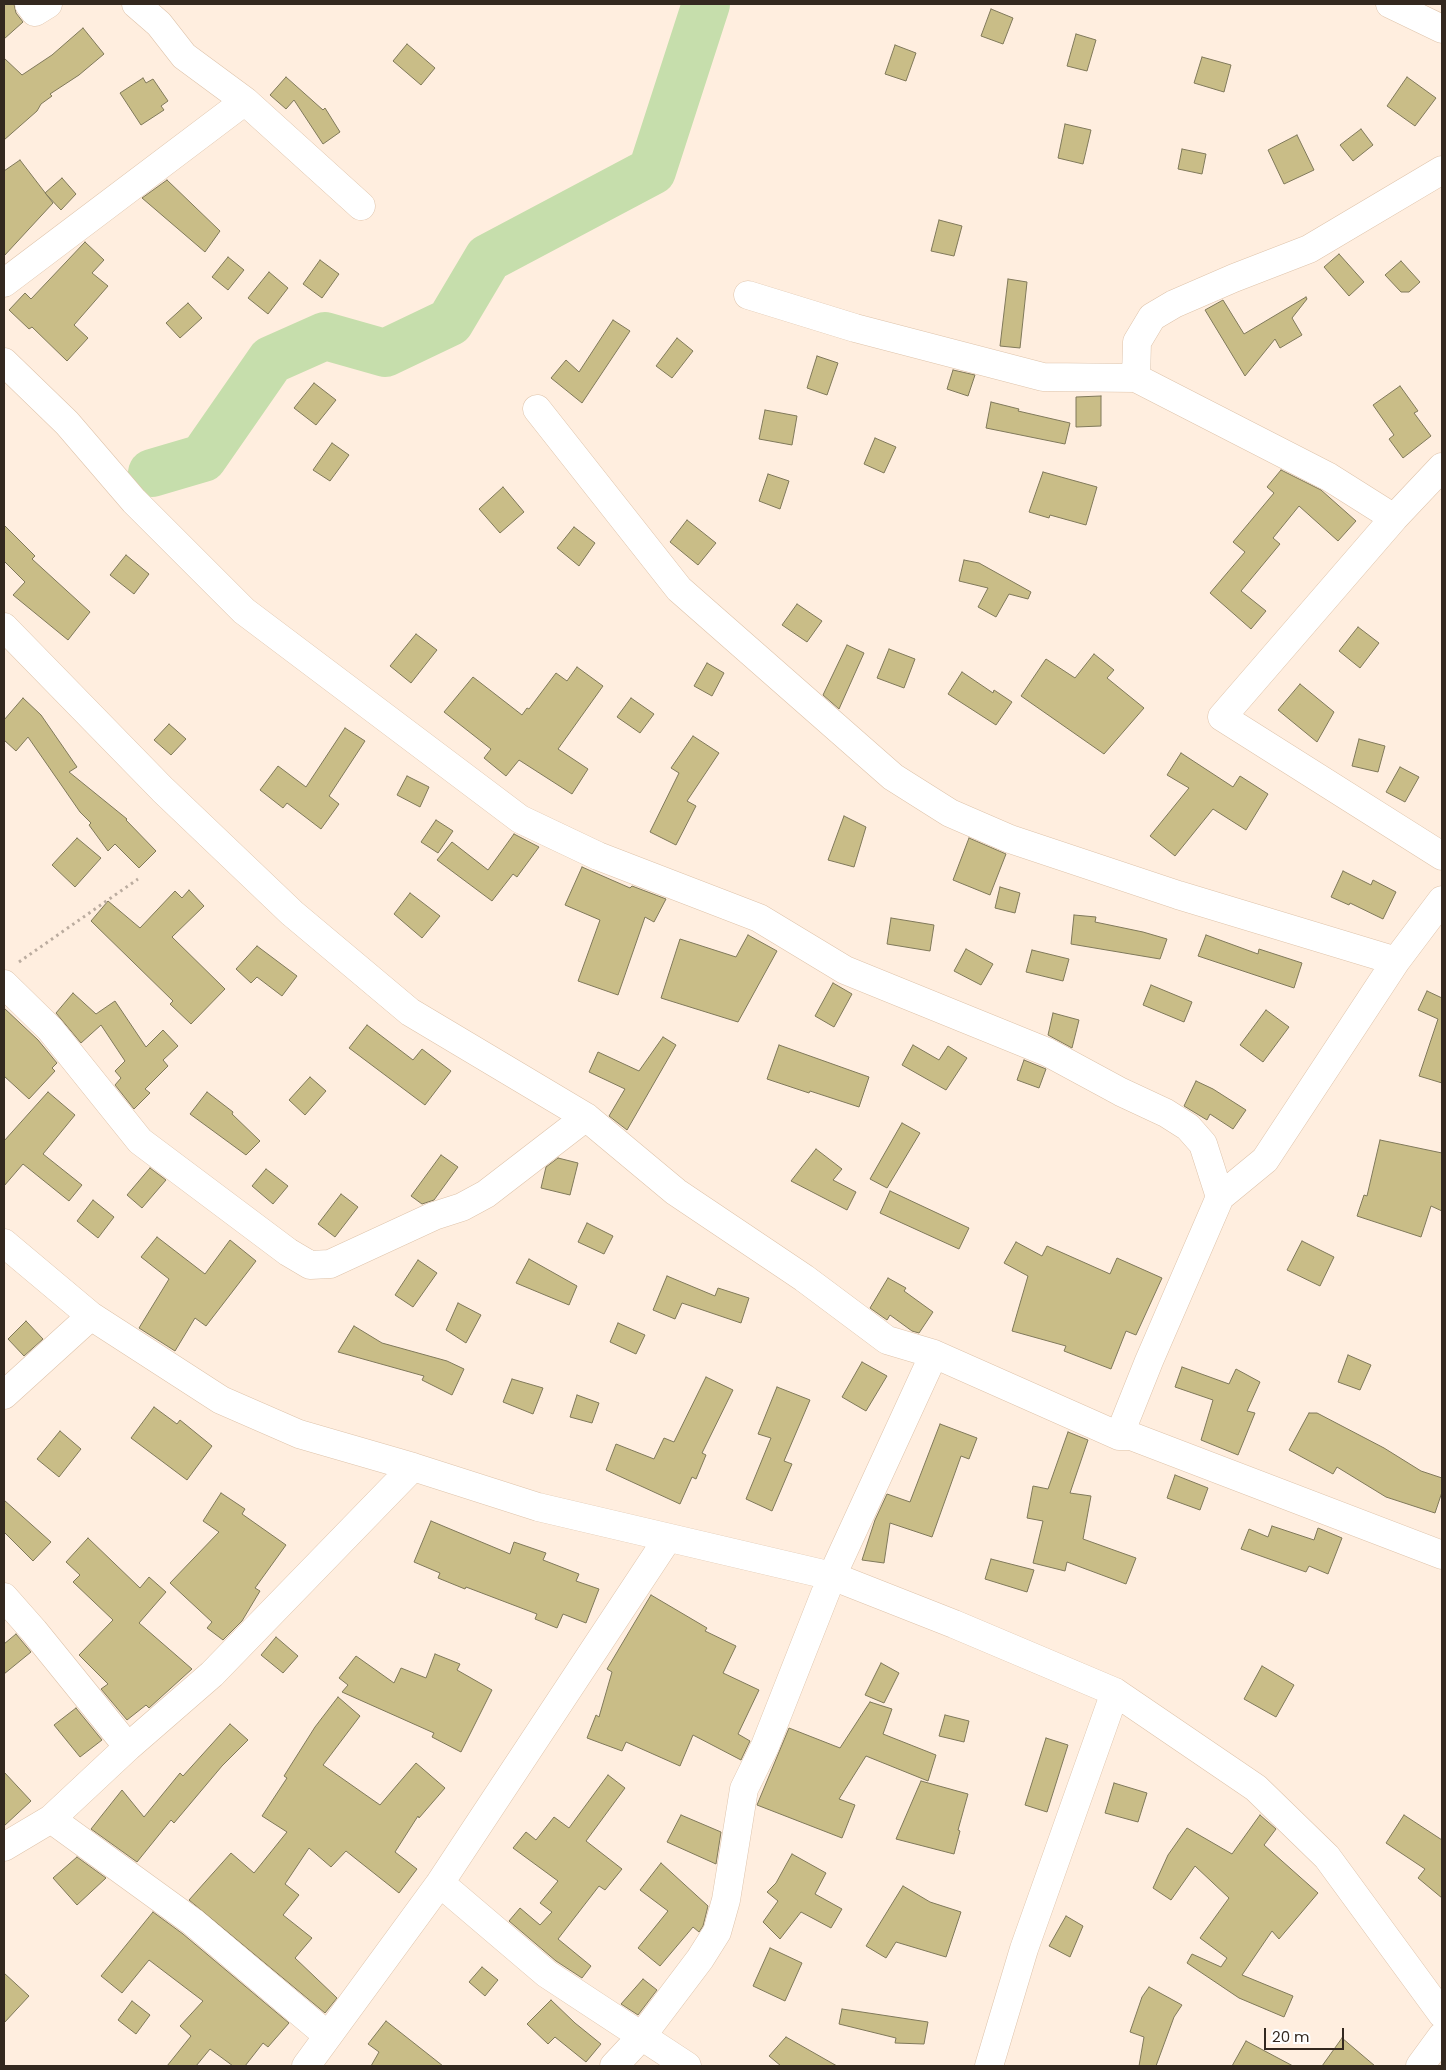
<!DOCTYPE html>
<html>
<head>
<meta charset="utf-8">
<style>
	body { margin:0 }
	#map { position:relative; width:1446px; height:2070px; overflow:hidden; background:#ffeedf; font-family:Poppins,sans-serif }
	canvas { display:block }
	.frame { position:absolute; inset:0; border:5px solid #33281f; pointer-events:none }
	.scale { position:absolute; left:1264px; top:2028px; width:80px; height:22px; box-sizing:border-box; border:2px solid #33281f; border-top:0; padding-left:6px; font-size:15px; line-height:18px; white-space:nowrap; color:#33281f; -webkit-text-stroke:4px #fff; paint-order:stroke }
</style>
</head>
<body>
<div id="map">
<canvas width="1446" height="2070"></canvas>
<div class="frame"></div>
<div class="scale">20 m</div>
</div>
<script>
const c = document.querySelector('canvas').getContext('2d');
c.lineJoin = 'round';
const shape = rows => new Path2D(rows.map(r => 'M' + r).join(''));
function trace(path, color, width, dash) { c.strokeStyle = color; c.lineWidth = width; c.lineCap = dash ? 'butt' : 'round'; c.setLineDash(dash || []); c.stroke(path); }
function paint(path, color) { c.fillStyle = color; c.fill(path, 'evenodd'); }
const river = shape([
	[152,473,203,458,271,360,325,336,385,353,450,322,488,258,652,171,706,4]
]);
const building = shape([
	[4,4,14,4,16,13,23,22,4,39,4,4],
	[991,9,1013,18,1003,44,981,36,991,9],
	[83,28,104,54,79,75,50,94,52,96,41,104,37,111,4,140,4,58,22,75,52,55,83,28],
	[1076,34,1096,40,1087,71,1067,66,1076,34],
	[407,44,435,68,421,85,393,61,407,44],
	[895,45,916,53,906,81,885,74,895,45],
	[1202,57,1231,65,1224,92,1194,83,1202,57],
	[286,77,323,110,325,108,340,132,323,144,294,100,286,109,270,95,286,77],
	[1407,77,1436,98,1415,126,1387,106,1407,77],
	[143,78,146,83,153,79,168,101,161,106,164,110,141,125,120,93,143,78],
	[1065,124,1091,130,1083,164,1058,158,1065,124],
	[1361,129,1373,145,1353,161,1340,145,1361,129],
	[1297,135,1314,170,1284,184,1268,150,1297,135],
	[1182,149,1206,154,1202,174,1178,169,1182,149],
	[20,160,53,203,4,256,4,171,20,160],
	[62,178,76,194,61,210,45,193,62,178],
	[167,180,220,231,205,252,142,198,167,180],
	[939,220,962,226,954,256,931,251,939,220],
	[85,242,104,260,92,273,108,286,74,325,88,338,67,361,32,327,29,329,9,310,25,293,31,299,85,242],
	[1339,254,1364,282,1349,296,1324,267,1339,254],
	[228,257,244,270,228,290,212,277,228,257],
	[320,260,339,274,322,298,303,284,320,260],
	[1401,261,1420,282,1409,292,1401,292,1385,275,1401,261],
	[269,272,288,288,268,314,248,298,269,272],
	[1008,279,1027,282,1020,348,1000,346,1008,279],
	[1306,297,1307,299,1292,318,1302,335,1280,348,1275,339,1245,376,1205,310,1223,300,1244,334,1306,297],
	[188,303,202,318,180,338,166,323,188,303],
	[613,320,630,331,582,403,551,378,566,360,579,372,613,320],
	[677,338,693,351,672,378,656,366,677,338],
	[817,356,838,363,827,395,807,388,817,356],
	[953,370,975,375,968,396,947,389,953,370],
	[314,383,336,400,316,425,294,408,314,383],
	[1400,386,1418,411,1414,413,1431,436,1403,458,1389,439,1394,435,1373,405,1400,386],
	[1101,396,1101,426,1076,427,1076,397,1101,396],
	[991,402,1019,409,1018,411,1070,423,1065,444,986,428,991,402],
	[765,410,797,416,792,445,759,439,765,410],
	[875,438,896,447,884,473,864,464,875,438],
	[332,443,349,455,330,481,313,470,332,443],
	[1281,470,1321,490,1356,521,1338,541,1299,506,1273,538,1280,544,1241,591,1266,611,1251,629,1210,593,1245,552,1233,542,1274,493,1267,487,1281,470],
	[1043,472,1097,487,1086,525,1050,515,1049,518,1029,512,1043,472],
	[768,474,789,481,780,509,759,501,768,474],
	[503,487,524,512,500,533,479,509,503,487],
	[687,520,716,543,698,565,670,542,687,520],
	[4,525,35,556,32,559,90,612,68,640,13,595,25,582,4,561,4,525],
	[574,527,595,543,579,566,557,548,574,527],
	[126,555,149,574,134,594,110,575,126,555],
	[964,560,979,563,1031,592,1028,599,1009,594,996,617,978,607,988,588,959,581,964,560],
	[797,604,822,621,807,642,782,625,797,604],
	[1358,627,1379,643,1360,668,1339,651,1358,627],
	[416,634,437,650,411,683,390,666,416,634],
	[847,645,864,653,839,709,823,695,847,645],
	[889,649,915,659,904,688,877,678,889,649],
	[1094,654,1114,670,1107,678,1144,708,1104,754,1021,696,1046,659,1075,678,1094,654],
	[707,663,724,673,712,696,694,686,707,663],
	[577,667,603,686,558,749,588,769,572,794,519,760,506,776,484,758,491,749,444,712,473,677,522,715,527,708,529,709,556,673,567,681,577,667],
	[962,672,993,693,994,690,1012,702,996,725,948,694,962,672],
	[1300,684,1334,712,1317,742,1278,710,1300,684],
	[23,698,41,715,77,767,69,772,127,819,126,820,156,851,139,868,115,844,108,851,89,825,91,823,80,812,28,737,16,751,4,740,4,720,23,698],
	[631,698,654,714,640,733,617,717,631,698],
	[169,724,186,739,171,755,154,740,169,724],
	[345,728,365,741,329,796,339,804,321,829,287,803,283,808,260,790,278,766,306,787,345,728],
	[693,736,719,753,687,801,696,806,676,845,650,832,679,773,671,768,693,736],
	[1359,739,1385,746,1378,772,1352,766,1359,739],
	[1181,753,1233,787,1240,776,1268,794,1246,830,1213,809,1175,856,1150,836,1189,788,1167,775,1181,753],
	[1400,767,1419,777,1405,802,1386,792,1400,767],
	[407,776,429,787,420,807,397,795,407,776],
	[844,816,866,827,854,867,828,860,844,816],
	[436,820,453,831,438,853,421,842,436,820],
	[514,834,539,847,517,877,513,874,492,901,437,860,452,842,488,870,514,834],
	[77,838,101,858,75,887,52,865,77,838],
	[969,838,1006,854,990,895,953,880,969,838],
	[582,867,630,888,632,886,666,899,654,922,645,917,618,995,578,981,600,920,565,905,582,867],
	[1343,871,1371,885,1373,880,1396,892,1383,919,1350,903,1349,905,1331,897,1343,871],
	[1000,887,1020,893,1015,913,995,908,1000,887],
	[189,890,204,906,172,937,225,989,191,1024,170,1004,173,1001,91,921,108,901,140,928,175,891,182,898,189,890],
	[410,893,440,916,422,938,394,914,410,893],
	[1074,915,1096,917,1095,922,1143,932,1167,939,1160,959,1071,944,1074,915],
	[891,918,934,925,930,951,887,944,891,918],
	[748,935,777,951,738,1022,661,998,680,939,736,957,748,935],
	[1206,935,1258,954,1259,949,1302,963,1294,988,1198,956,1206,935],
	[257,946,297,976,282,996,257,977,251,983,236,969,257,946],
	[966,949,993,964,981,985,954,971,966,949],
	[1032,950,1069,959,1063,981,1026,972,1032,950],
	[833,983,852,994,834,1027,815,1016,833,983],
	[1151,985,1192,1002,1184,1022,1143,1005,1151,985],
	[1427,991,1442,998,1442,1083,1419,1076,1438,1019,1418,1010,1427,991],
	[73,993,96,1014,115,1001,146,1047,163,1030,178,1046,163,1060,168,1066,145,1089,150,1093,134,1109,115,1085,121,1078,115,1071,125,1061,101,1025,81,1043,56,1013,73,993],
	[4,1008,38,1040,57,1063,52,1068,55,1071,29,1099,4,1076,4,1008],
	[1266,1010,1289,1027,1263,1062,1240,1045,1266,1010],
	[1053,1013,1079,1020,1072,1048,1048,1035,1053,1013],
	[367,1025,413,1060,422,1049,451,1071,425,1105,349,1048,367,1025],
	[663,1037,676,1045,627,1130,609,1116,625,1089,589,1072,598,1052,639,1071,663,1037],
	[779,1045,869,1077,859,1107,810,1091,809,1093,767,1079,779,1045],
	[913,1045,939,1060,948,1046,967,1058,946,1090,902,1065,913,1045],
	[1024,1060,1046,1069,1039,1088,1017,1080,1024,1060],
	[310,1077,326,1091,305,1115,289,1100,310,1077],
	[1196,1081,1213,1089,1246,1110,1233,1129,1210,1114,1207,1120,1184,1106,1196,1081],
	[48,1092,75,1115,43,1154,82,1185,69,1201,23,1164,4,1186,4,1141,48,1092],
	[207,1092,233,1112,232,1114,260,1141,246,1155,190,1114,207,1092],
	[902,1123,920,1133,887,1188,870,1179,902,1123],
	[1380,1140,1442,1153,1442,1211,1431,1206,1421,1237,1357,1216,1364,1195,1367,1196,1380,1140],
	[816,1149,842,1169,833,1180,856,1192,847,1210,791,1181,816,1149],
	[441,1155,458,1167,434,1200,422,1204,411,1196,441,1155],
	[558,1158,578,1163,570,1195,541,1188,546,1167,558,1158],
	[150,1168,166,1180,142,1208,127,1195,150,1168],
	[266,1169,288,1186,273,1204,252,1186,266,1169],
	[890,1191,969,1228,959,1249,880,1213,890,1191],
	[341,1194,358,1207,335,1237,318,1224,341,1194],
	[93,1200,114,1217,98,1238,77,1221,93,1200],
	[587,1223,613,1236,604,1254,578,1242,587,1223],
	[157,1237,205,1274,230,1240,256,1261,206,1326,195,1318,175,1351,139,1328,169,1279,141,1257,157,1237],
	[1302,1241,1334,1257,1320,1286,1287,1270,1302,1241],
	[1016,1242,1042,1256,1047,1246,1110,1274,1117,1258,1162,1278,1136,1335,1126,1331,1111,1369,1064,1351,1066,1346,1012,1331,1028,1276,1004,1263,1016,1242],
	[529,1259,577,1286,569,1305,516,1283,529,1259],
	[418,1260,437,1273,413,1307,395,1295,418,1260],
	[667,1276,715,1296,718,1288,749,1298,741,1323,682,1303,675,1319,653,1310,667,1276],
	[888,1278,906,1288,904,1291,933,1312,919,1333,912,1331,890,1315,887,1320,870,1308,888,1278],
	[458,1303,481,1315,466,1343,446,1330,458,1303],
	[26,1321,43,1339,24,1356,8,1339,26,1321],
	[618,1323,645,1335,636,1354,610,1342,618,1323],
	[354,1326,382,1343,447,1361,464,1369,452,1395,422,1380,424,1376,338,1352,354,1326],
	[1348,1355,1371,1365,1360,1390,1338,1382,1348,1355],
	[862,1362,887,1376,866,1411,842,1397,862,1362],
	[1182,1367,1229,1384,1236,1369,1260,1382,1247,1411,1255,1413,1238,1455,1201,1440,1213,1400,1175,1387,1182,1367],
	[706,1377,733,1390,702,1453,706,1455,696,1479,692,1477,680,1504,606,1470,616,1444,654,1459,664,1438,674,1442,706,1377],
	[512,1379,543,1388,533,1414,503,1402,512,1379],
	[777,1387,810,1400,784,1461,792,1464,772,1511,746,1499,771,1438,758,1434,777,1387],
	[577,1395,599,1403,592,1423,570,1417,577,1395],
	[154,1407,177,1424,180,1420,212,1446,187,1480,131,1438,154,1407],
	[1309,1413,1317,1413,1384,1448,1421,1471,1442,1478,1442,1492,1435,1513,1386,1497,1337,1467,1333,1474,1289,1450,1309,1413],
	[940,1424,977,1438,969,1459,961,1456,932,1537,890,1523,884,1563,862,1560,875,1520,887,1494,910,1502,940,1424],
	[60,1431,81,1449,59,1477,37,1459,60,1431],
	[1068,1432,1088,1440,1070,1493,1091,1496,1083,1539,1136,1558,1126,1584,1067,1562,1065,1571,1033,1563,1043,1521,1027,1518,1033,1486,1048,1489,1068,1432],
	[1175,1475,1208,1488,1200,1510,1167,1498,1175,1475],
	[221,1493,245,1509,242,1514,286,1545,255,1588,260,1591,242,1621,223,1640,207,1628,212,1622,170,1583,219,1532,203,1521,221,1493],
	[4,1500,51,1542,33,1561,4,1532,4,1500],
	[431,1521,510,1554,514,1542,546,1553,543,1560,579,1574,576,1581,599,1589,586,1623,563,1614,557,1628,535,1619,537,1614,466,1587,465,1589,438,1578,440,1573,414,1562,431,1521],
	[1272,1526,1314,1540,1318,1528,1342,1538,1328,1574,1309,1566,1306,1572,1241,1549,1249,1529,1268,1537,1272,1526],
	[88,1538,140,1588,149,1577,166,1592,139,1623,192,1669,149,1708,146,1705,127,1720,101,1689,108,1684,79,1655,113,1620,73,1582,80,1575,66,1562,88,1538],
	[991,1559,1034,1570,1027,1592,985,1579,991,1559],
	[651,1595,707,1628,705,1631,736,1646,723,1673,759,1690,738,1734,750,1741,741,1760,693,1735,680,1766,626,1742,622,1751,587,1738,596,1715,599,1717,612,1672,607,1669,651,1595],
	[16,1634,31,1652,4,1674,4,1644,16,1634],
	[276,1637,298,1656,283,1673,261,1655,276,1637],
	[435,1654,460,1664,457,1670,492,1690,461,1752,432,1737,434,1733,342,1692,348,1685,339,1678,356,1656,394,1683,401,1668,426,1678,435,1654],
	[881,1663,899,1673,884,1703,865,1695,881,1663],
	[1262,1666,1294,1685,1276,1717,1244,1699,1262,1666],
	[338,1697,360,1716,323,1765,380,1805,416,1763,445,1788,419,1818,418,1816,395,1852,417,1869,399,1893,346,1851,331,1867,309,1848,285,1884,299,1895,283,1915,312,1938,295,1958,337,1998,325,2013,189,1900,231,1853,254,1873,287,1832,262,1816,287,1778,284,1776,315,1727,338,1697],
	[870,1702,892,1709,883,1734,936,1755,928,1781,866,1756,839,1799,855,1805,842,1838,757,1805,789,1728,840,1748,870,1702],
	[76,1708,102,1740,80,1757,54,1725,76,1708],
	[945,1715,969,1721,964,1742,939,1736,945,1715],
	[230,1724,248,1740,222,1766,174,1823,171,1820,137,1862,91,1829,122,1790,144,1817,180,1773,183,1776,230,1724],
	[1046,1738,1068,1745,1047,1812,1025,1805,1046,1738],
	[4,1772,31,1801,4,1826,4,1772],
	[608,1775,625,1788,586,1841,622,1869,605,1890,599,1886,558,1939,591,1966,582,1978,556,1961,509,1921,520,1908,540,1925,552,1912,540,1903,558,1881,513,1848,526,1832,536,1840,554,1817,569,1828,608,1775],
	[921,1781,968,1794,958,1830,960,1831,954,1854,896,1839,921,1781],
	[1114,1783,1147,1793,1138,1822,1105,1813,1114,1783],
	[681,1815,721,1832,716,1864,667,1842,681,1815],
	[1260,1815,1276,1829,1264,1845,1318,1893,1279,1939,1272,1931,1242,1975,1293,1996,1284,2017,1239,1998,1187,1963,1192,1954,1221,1967,1227,1958,1200,1938,1229,1898,1195,1866,1171,1900,1153,1888,1168,1855,1187,1828,1232,1854,1260,1815],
	[1404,1815,1442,1840,1442,1898,1418,1878,1425,1869,1386,1843,1404,1815],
	[792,1854,826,1873,815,1894,842,1909,831,1928,801,1912,780,1939,763,1922,778,1901,767,1892,776,1883,792,1854],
	[77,1857,106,1878,77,1905,53,1878,77,1857],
	[661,1863,708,1906,703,1926,699,1932,693,1927,660,1966,638,1948,668,1911,640,1890,661,1863],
	[903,1886,930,1902,961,1912,946,1957,896,1942,886,1958,866,1946,903,1886],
	[153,1912,183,1934,289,2023,268,2047,263,2043,245,2066,233,2066,210,2049,196,2066,167,2066,191,2036,180,2026,203,2001,149,1960,122,1993,101,1976,153,1912],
	[1066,1916,1083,1926,1070,1957,1049,1946,1066,1916],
	[770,1948,802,1963,785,2001,753,1986,770,1948],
	[482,1967,498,1980,485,1996,469,1982,482,1967],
	[4,1973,29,1996,4,2023,4,1973],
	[643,1979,657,1990,638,2015,621,2004,643,1979],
	[1149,1987,1182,2005,1174,2017,1156,2066,1139,2066,1144,2037,1130,2032,1142,1997,1149,1987],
	[551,2000,575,2023,601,2044,586,2062,555,2037,548,2044,527,2024,551,2000],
	[132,2001,150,2015,136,2034,118,2020,132,2001],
	[842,2009,928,2022,924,2044,895,2043,896,2038,839,2024,842,2009],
	[386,2021,443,2066,371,2066,379,2052,368,2044,386,2021],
	[786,2037,837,2066,781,2066,769,2056,786,2037],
	[1342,2038,1375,2066,1322,2066,1342,2038],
	[1246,2041,1293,2066,1232,2066,1246,2041]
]);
const path = shape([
	[19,962,138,879]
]);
const minor = shape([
	[29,4,35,12,48,4],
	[136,4,159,24,184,56,245,101,361,206],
	[1390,4,1442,29],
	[4,283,245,101],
	[748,295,855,328,1043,377,1136,378,1329,477,1394,518],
	[4,362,67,423,134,501,244,611,520,819,598,856,759,918,845,970,1047,1052,1121,1092,1166,1113,1188,1127,1203,1144,1220,1197],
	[1136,378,1137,342,1152,317,1174,304,1234,278,1309,249,1442,170],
	[537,409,679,589,893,777,950,813,1010,839,1178,895,1396,961],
	[1442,467,1394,518,1222,717,1442,856],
	[4,627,163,790,292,913,410,1012,586,1117,676,1192,804,1278,887,1340,934,1354,1119,1436,1131,1436,1442,1555],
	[4,984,50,1029,140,1141,288,1252,310,1265,330,1264,434,1216,462,1207,486,1194,586,1117],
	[4,1243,91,1316,221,1400,299,1434,413,1467,538,1507,832,1576,954,1624,1115,1692,1256,1788,1327,1857,1442,2014],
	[4,1395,91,1316],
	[1119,1436,1149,1361,1220,1197,1265,1160,1396,961,1442,900],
	[4,1597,34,1631,128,1747],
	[51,1819,193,1922,327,2035],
	[4,1847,51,1819,128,1747,212,1674,413,1467],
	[440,1883,547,1974,687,2066],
	[306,2066,440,1883,668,1538],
	[614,2066,641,2037,700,1959,717,1932,726,1900,744,1789,765,1746,832,1576,934,1354],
	[989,2066,1024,1949,1115,1692],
	[1420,2066,1442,2036]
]);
trace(river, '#c6deac', 48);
paint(building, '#c9bd87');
trace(building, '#80795a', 1);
trace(minor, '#dec3aa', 29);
trace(path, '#bbac9f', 3, [2.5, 4]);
trace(minor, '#fff', 28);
</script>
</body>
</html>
